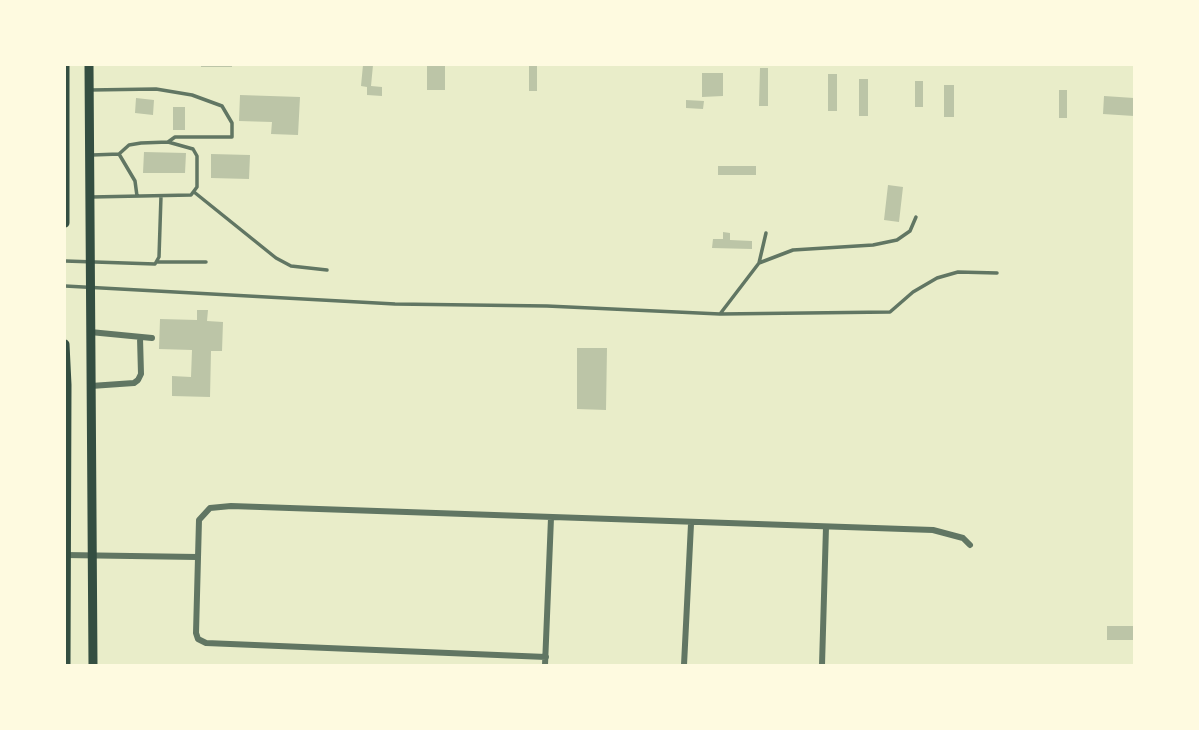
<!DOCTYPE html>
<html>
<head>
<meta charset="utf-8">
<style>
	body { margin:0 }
	#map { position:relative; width:1199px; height:730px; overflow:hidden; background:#e9edc9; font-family:Raleway,sans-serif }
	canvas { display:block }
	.frame { position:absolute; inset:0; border:66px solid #fefae0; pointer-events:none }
</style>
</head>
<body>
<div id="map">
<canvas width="1199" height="730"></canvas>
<div class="frame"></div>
</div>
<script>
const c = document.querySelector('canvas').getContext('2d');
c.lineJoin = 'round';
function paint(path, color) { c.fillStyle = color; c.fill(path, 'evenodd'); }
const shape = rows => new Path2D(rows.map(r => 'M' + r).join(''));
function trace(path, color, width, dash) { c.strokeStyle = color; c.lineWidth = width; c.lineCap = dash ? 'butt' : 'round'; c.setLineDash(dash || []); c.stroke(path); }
const building = shape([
	[201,65,232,65,232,67,201,67],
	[363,65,373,65,371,86,382,87,382,96,367,95,367,87,361,86],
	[427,65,445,65,445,90,427,90],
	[529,65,537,65,537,91,529,91],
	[760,68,768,68,768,106,759,106],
	[702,73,723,73,723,96,702,97],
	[828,74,837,74,837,111,828,111],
	[859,79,868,79,868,116,859,116],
	[915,81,923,81,923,107,915,107],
	[944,85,954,85,954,117,944,117],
	[1059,90,1067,90,1067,118,1059,118],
	[240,95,300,97,298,135,271,134,272,122,239,121],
	[1104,96,1134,98,1134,116,1103,114],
	[136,98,154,100,153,115,135,113],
	[686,100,704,101,703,109,686,108],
	[173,107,185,107,185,130,173,130],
	[144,152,186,153,185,173,143,173],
	[211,154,250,155,249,179,211,178],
	[718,166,756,166,756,175,718,175],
	[888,185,903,187,899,222,884,220],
	[723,232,730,233,730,240,752,241,752,249,712,248,713,239,723,239],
	[197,310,208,310,207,321,223,322,222,351,211,351,210,397,172,396,172,376,191,377,192,350,159,349,160,319,197,320],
	[577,348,607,348,606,410,577,409],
	[1107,626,1134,626,1134,640,1107,640]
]);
const service = shape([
	[90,90,156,89,192,95,222,106,232,123,232,137,175,137,168,142],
	[119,154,135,181,137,196],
	[194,192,276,258,291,266,327,270],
	[91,197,191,195,197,187,197,156,193,149,168,142,141,143,129,145,119,154,92,155],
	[65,261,155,264,159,257,161,196],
	[157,262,206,262],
	[759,263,766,233],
	[65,286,395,304,547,306,720,314,890,312,913,292,937,278,958,272,997,273],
	[720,314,759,263,793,250,873,245,897,240,910,231,916,217]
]);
const minor = shape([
	[90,332,152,338],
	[91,386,134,383,138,380,141,374,140,338],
	[65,555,197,557],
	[546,657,206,643,198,639,196,633,199,520,210,508,231,506,933,530,963,538,970,545],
	[545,665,551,518],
	[684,665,691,524],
	[822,665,826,527]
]);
const secondary = shape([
	[89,65,93,665],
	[65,223,65,65],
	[65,344,67,385,66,665]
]);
paint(building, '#bcc5a7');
trace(service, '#617663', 3.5);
trace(minor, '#617663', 6);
trace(secondary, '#344e41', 9);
</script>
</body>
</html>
